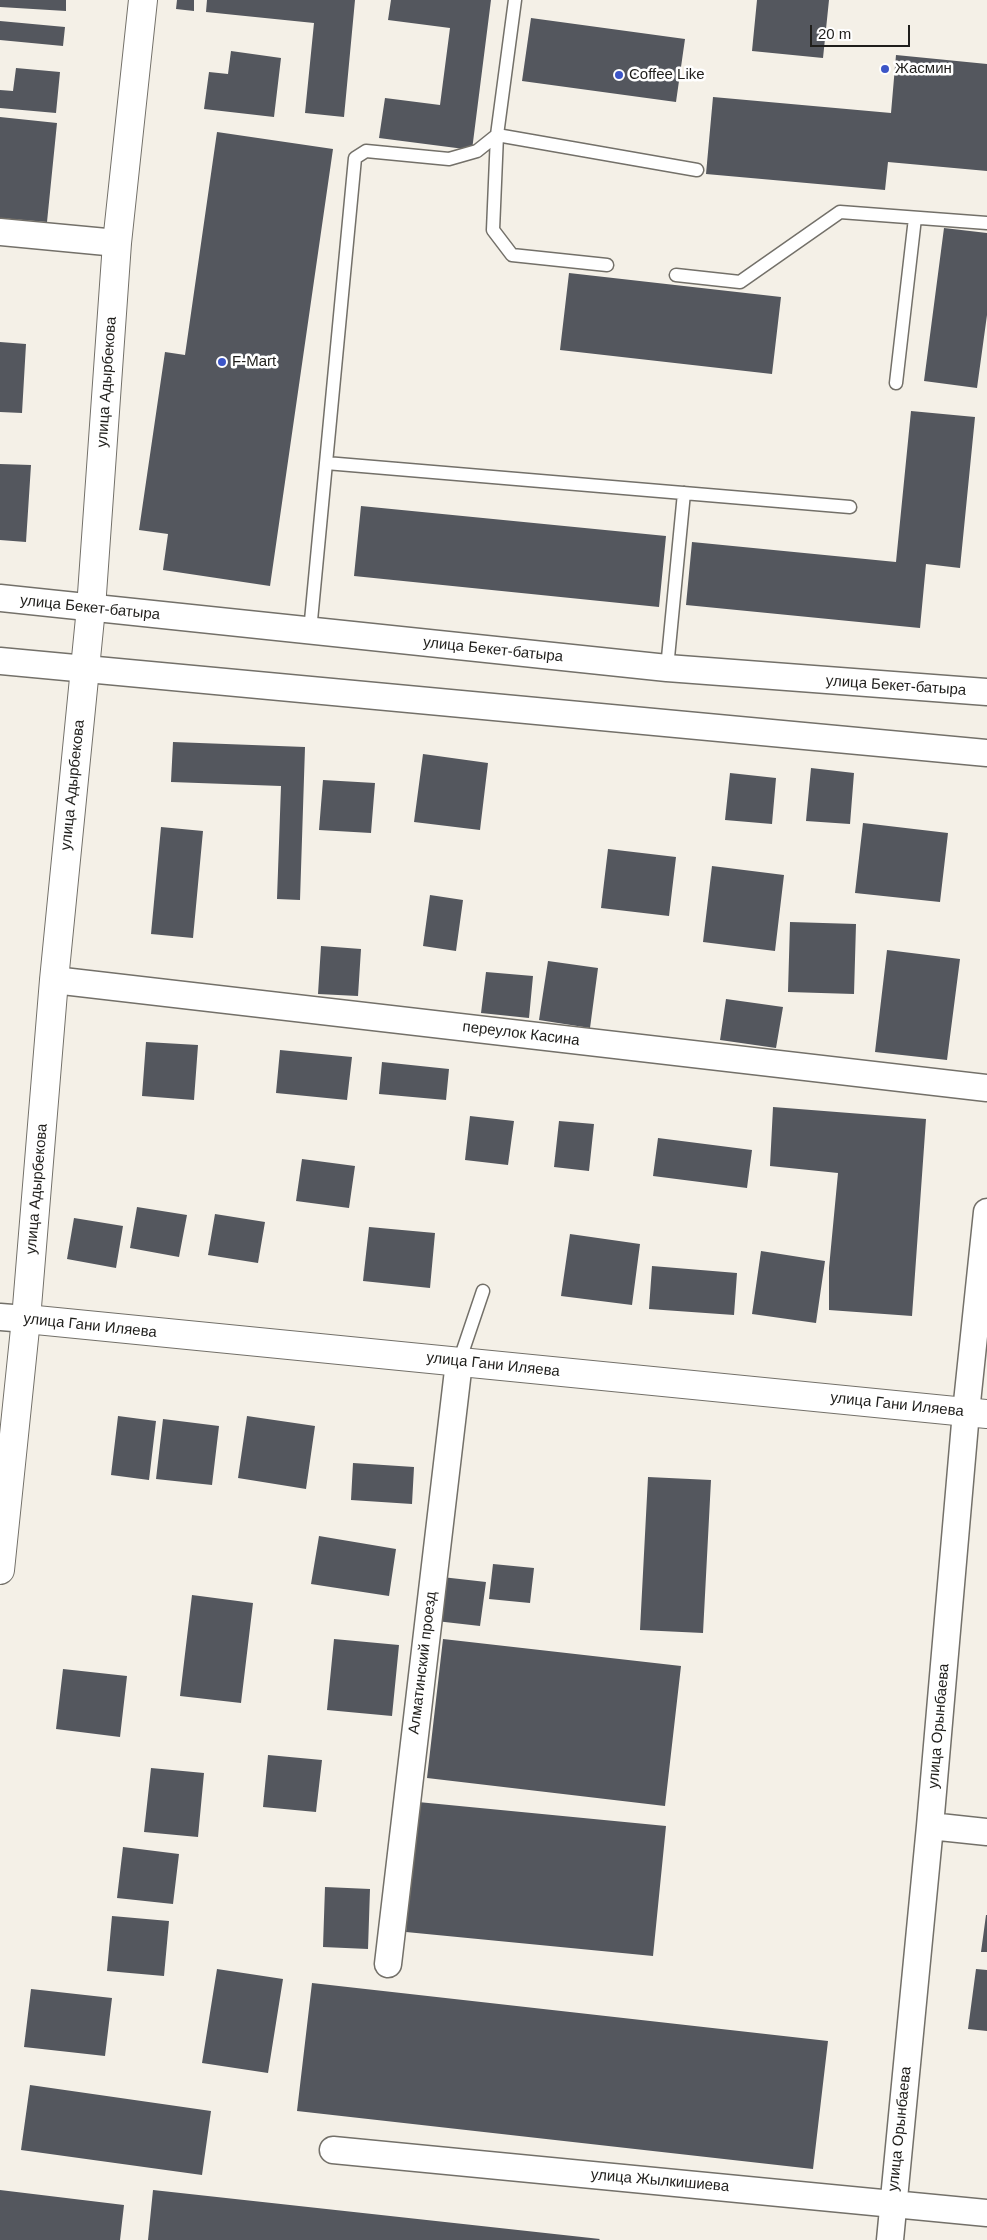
<!DOCTYPE html>
<html>
<head>
<meta charset="utf-8">
<style>
	body { margin:0 }
	#map { position:relative; width:987px; height:2240px; overflow:hidden; background:#f4f0e7; font-family:Helvetica,sans-serif }
	canvas { display:block }
	.scale { position:absolute; left:810px; top:25px; width:100px; height:22px; box-sizing:border-box; border:2px solid #1f1e1b; border-top:0; padding-left:6px; font-size:15px; line-height:18px; white-space:nowrap; color:#1f1e1b; -webkit-text-stroke:4px #fff; paint-order:stroke }
</style>
</head>
<body>
<div id="map">
<canvas width="987" height="2240"></canvas>
<div class="scale">20 m</div>
</div>
<script>
const c = document.querySelector('canvas').getContext('2d');
c.lineJoin = 'round';
function paint(path, color) { c.fillStyle = color; c.fill(path, 'evenodd'); }
const shape = rows => new Path2D(rows.map(r => 'M' + r).join(''));
function trace(path, color, width, dash) { c.strokeStyle = color; c.lineWidth = width; c.lineCap = dash ? 'butt' : 'round'; c.setLineDash(dash || []); c.stroke(path); }
function drawText(font, color, halo, rows, align = 'center') {
  c.font = font + ' Helvetica,sans-serif'; c.lineWidth = 5; c.setLineDash([]); c.textBaseline = 'middle'; c.strokeStyle = halo; c.fillStyle = color; for (const [text, x, y, turn = 0] of rows) {
    c.save(); c.translate(x, y); c.rotate((+turn || 0) * Math.PI / 180); c.textAlign = isNaN(turn) ? turn : align; if (halo) c.strokeText(text, 0, 0); c.fillText(text, 0, 0); c.restore();
  }
}
const building = shape([
	[0,0,66,0,66,11,0,7],
	[177,0,194,0,194,11,176,9],
	[207,0,355,0,344,117,305,113,314,23,206,12],
	[391,0,491,0,472,150,379,138,385,98,440,105,450,28,388,20],
	[757,0,829,0,823,58,752,51],
	[531,18,685,39,676,102,522,81],
	[0,21,65,27,63,46,0,40],
	[231,51,281,58,274,117,204,109,209,72,228,74],
	[896,55,987,64,987,171,888,162,885,190,706,174,713,97,891,113],
	[16,68,60,72,56,113,0,108,0,90,13,91],
	[0,117,57,123,47,222,0,218],
	[217,132,333,149,270,586,163,570,168,534,139,530,165,352,185,355],
	[944,228,987,233,987,315,977,388,924,381],
	[569,273,781,297,772,374,560,350],
	[0,342,26,344,22,413,0,412],
	[911,411,975,417,960,568,926,564,920,628,686,605,692,542,896,562],
	[0,464,31,465,26,542,0,540],
	[361,506,666,536,659,607,354,576],
	[173,742,305,747,300,900,277,899,281,786,171,782],
	[423,754,488,763,480,830,414,822],
	[811,768,854,773,850,824,806,821],
	[730,773,776,778,772,824,725,820],
	[323,780,375,783,371,833,319,830],
	[863,823,948,833,940,902,855,893],
	[161,827,203,831,193,938,151,934],
	[608,849,676,857,669,916,601,908],
	[712,866,784,875,775,951,703,942],
	[430,895,463,900,456,951,423,946],
	[790,922,856,924,854,994,788,992],
	[321,946,361,949,358,996,318,994],
	[887,950,960,959,947,1060,875,1052],
	[548,961,598,968,590,1028,539,1020],
	[486,972,533,976,529,1018,481,1013],
	[726,999,783,1007,776,1048,720,1040],
	[146,1042,198,1045,194,1100,142,1096],
	[280,1050,352,1057,347,1100,276,1093],
	[382,1062,449,1069,446,1100,379,1094],
	[773,1107,926,1119,912,1316,829,1310,829,1268,838,1173,770,1166],
	[470,1116,514,1121,508,1165,465,1160],
	[559,1121,594,1124,589,1171,554,1167],
	[658,1138,752,1150,747,1188,653,1176],
	[302,1159,355,1166,349,1208,296,1201],
	[137,1207,187,1215,179,1257,130,1248],
	[215,1214,265,1222,258,1263,208,1255],
	[74,1218,123,1226,116,1268,67,1259],
	[369,1227,435,1233,430,1288,363,1281],
	[570,1234,640,1244,632,1305,561,1296],
	[761,1251,825,1261,816,1323,752,1314],
	[652,1266,737,1273,734,1315,649,1309],
	[118,1416,156,1421,149,1480,111,1475],
	[247,1416,315,1426,306,1489,238,1478],
	[163,1419,219,1426,212,1485,156,1479],
	[353,1463,414,1467,412,1504,351,1500],
	[648,1477,711,1480,703,1633,640,1630],
	[319,1536,396,1549,389,1596,311,1584],
	[493,1564,534,1568,530,1603,489,1599],
	[442,1577,486,1582,480,1626,436,1621],
	[192,1595,253,1603,241,1703,180,1696],
	[334,1639,399,1645,392,1716,327,1710],
	[443,1639,681,1666,665,1806,427,1778],
	[63,1669,127,1676,120,1737,56,1729],
	[268,1755,322,1760,316,1812,263,1807],
	[151,1768,204,1773,198,1837,144,1832],
	[418,1802,666,1826,653,1956,406,1932],
	[123,1847,179,1854,173,1904,117,1898],
	[325,1887,370,1889,368,1949,323,1947],
	[986,1915,987,1915,987,1952,981,1952],
	[112,1916,169,1921,164,1976,107,1971],
	[217,1969,283,1979,268,2073,202,2063],
	[976,1969,987,1970,987,2031,968,2029],
	[312,1983,828,2041,813,2169,297,2111],
	[31,1989,112,1998,105,2056,24,2047],
	[30,2085,211,2111,202,2175,21,2150],
	[0,2190,124,2205,120,2240,0,2240],
	[153,2190,600,2239,599,2240,148,2240]
]);
const service = shape([
	[607,265,512,255,493,230,497,135,697,170],
	[676,275,740,282,840,212,987,223],
	[896,383,915,218],
	[326,463,850,507],
	[310,631,355,158,366,151,449,159,477,151,497,135,515,0],
	[667,668,684,493],
	[459,1362,483,1291]
]);
const minor = shape([
	[0,232,117,243],
	[0,598,667,668,987,692],
	[0,661,987,753],
	[54,980,987,1088],
	[0,1317,26,1319],
	[930,1826,987,1832],
	[388,1964,459,1362],
	[333,2150,987,2213],
	[890,2240,930,1826,966,1412,987,1212]
]);
const tertiary = shape([
	[26,1319,987,1414]
]);
const secondary = shape([
	[0,1570,26,1319,54,980,91,608,117,243,143,0]
]);
const markers = [
	[885,69,5,"#3c55c7"],
	[619,75,5,"#3c55c7"],
	[222,362,5,"#3c55c7"]
];
const poiNames = [
	["Жасмин",895,69],
	["Coffee Like",629,75],
	["F-Mart",232,362]
];
const streetNames = [
	["улица Адырбекова",107,382,-86],
	["улица Бекет-батыра",90,608,6],
	["улица Бекет-батыра",493,650,6],
	["улица Бекет-батыра",896,686,4],
	["улица Адырбекова",73,785,-84],
	["переулок Касина",521,1034,7],
	["улица Адырбекова",37,1189,-85],
	["улица Гани Иляева",90,1326,6],
	["улица Гани Иляева",493,1365,6],
	["улица Гани Иляева",897,1405,6],
	["Алматинский проезд",423,1663,-83],
	["улица Орынбаева",939,1726,-85],
	["улица Орынбаева",900,2129,-84],
	["улица Жылкишиева",660,2181,5]
];
paint(building, '#54575e');
trace(service, '#737069', 15);
trace(minor, '#737069', 29);
trace(tertiary, '#737069', 30);
trace(secondary, '#737069', 30);
trace(service, '#fff', 12);
trace(minor, '#fff', 26);
trace(tertiary, '#fff', 28);
trace(secondary, '#fff', 28);
for (const [x, y, r, color] of markers) { const dot = new Path2D(); dot.arc(x, y, r, 0, 2 * Math.PI); c.fillStyle = color; c.fill(dot); trace(dot, '#fff', 2); }
drawText('15px', '#1f1e1b', '#fff', poiNames, 'left');
drawText('15px', '#1f1e1b', '#fff', streetNames);
</script>
</body>
</html>
